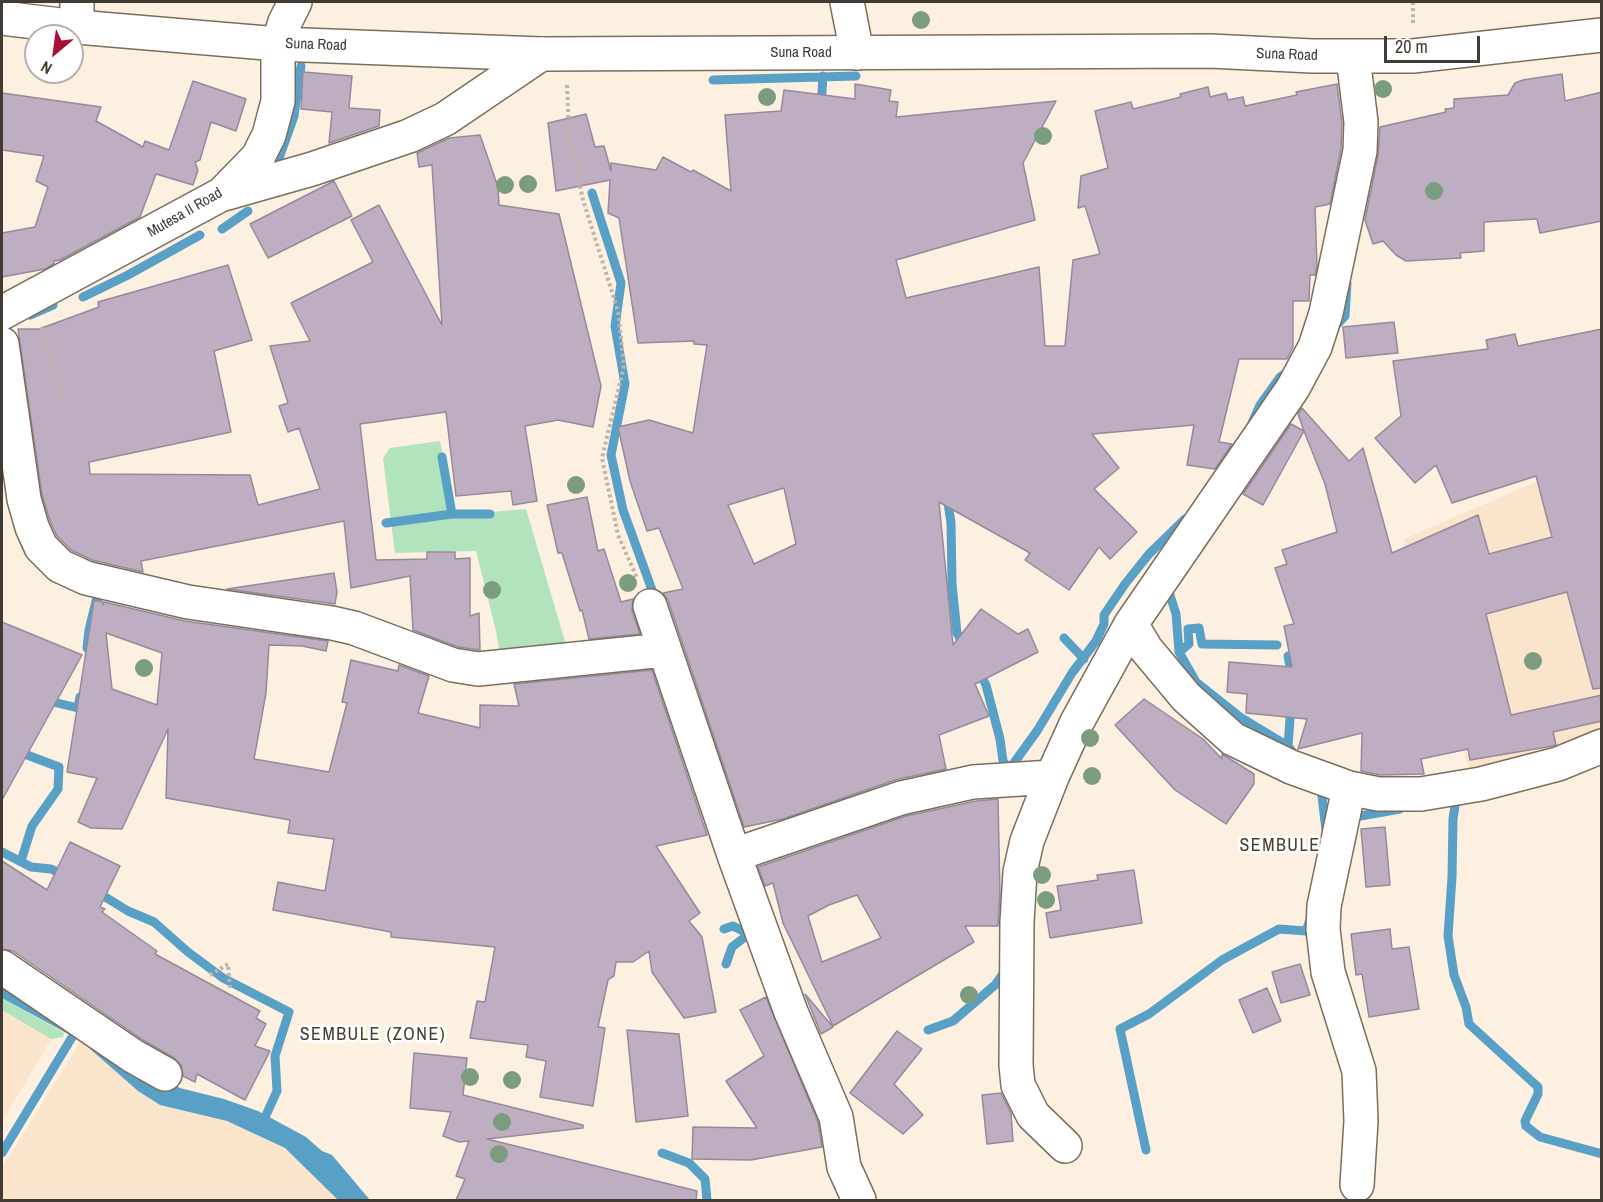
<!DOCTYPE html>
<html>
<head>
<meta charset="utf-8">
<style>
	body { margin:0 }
	#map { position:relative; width:1603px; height:1202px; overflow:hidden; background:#fdf0e1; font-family:"Archivo Narrow",sans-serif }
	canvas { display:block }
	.frame { position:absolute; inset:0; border:3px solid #423b34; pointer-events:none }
	.north { position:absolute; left:24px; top:24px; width:60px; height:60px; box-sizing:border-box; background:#fff; border:2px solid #b3b1ae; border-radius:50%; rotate:209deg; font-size:16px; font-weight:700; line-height:24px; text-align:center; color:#423b34 }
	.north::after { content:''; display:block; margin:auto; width:21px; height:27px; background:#a80f35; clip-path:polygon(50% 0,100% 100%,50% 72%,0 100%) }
	.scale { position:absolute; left:1384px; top:36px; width:96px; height:27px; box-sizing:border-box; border:3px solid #423b34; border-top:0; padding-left:8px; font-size:18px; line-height:21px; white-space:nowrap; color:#423b34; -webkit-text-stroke:4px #fff; paint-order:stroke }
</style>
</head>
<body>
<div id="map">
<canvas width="1603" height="1202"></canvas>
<div class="frame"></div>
<div class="north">N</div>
<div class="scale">20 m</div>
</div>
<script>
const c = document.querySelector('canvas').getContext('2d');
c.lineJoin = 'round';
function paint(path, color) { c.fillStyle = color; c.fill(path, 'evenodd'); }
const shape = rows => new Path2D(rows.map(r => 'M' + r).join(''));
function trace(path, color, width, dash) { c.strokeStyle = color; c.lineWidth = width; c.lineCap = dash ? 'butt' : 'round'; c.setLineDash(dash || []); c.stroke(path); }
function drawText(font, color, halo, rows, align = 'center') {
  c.font = font + ' "Archivo Narrow",sans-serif'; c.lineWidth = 5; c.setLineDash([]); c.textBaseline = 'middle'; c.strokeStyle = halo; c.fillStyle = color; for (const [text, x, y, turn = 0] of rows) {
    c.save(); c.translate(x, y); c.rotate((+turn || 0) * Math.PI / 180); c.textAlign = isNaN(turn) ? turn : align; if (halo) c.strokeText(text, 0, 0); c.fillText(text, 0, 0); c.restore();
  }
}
const built = shape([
	[1552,475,1601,564,1601,736,1469,771,1404,539],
	[2,1010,51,1039,2,1122],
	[81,1041,138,1091,160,1105,227,1121,285,1148,338,1200,2,1200,2,1168]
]);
const green = shape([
	[440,441,456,515,526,509,569,655,501,659,496,631,476,551,395,553,383,458,390,448],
	[2,998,64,1033,63,1037,51,1039,2,1010]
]);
const water = shape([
	[2,974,154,1074,180,1088,224,1099,258,1111,306,1137,322,1151,332,1155,370,1200,338,1200,285,1148,227,1121,160,1105,138,1091,81,1041,2,998]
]);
const stream = shape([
	[713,80,856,76],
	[821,107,823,76],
	[278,161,294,116,301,66],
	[592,193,621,283,615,326,625,384,611,455,623,510,656,601],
	[222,229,248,211],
	[83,297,128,275,200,235],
	[30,315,53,305],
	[1334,328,1345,316,1347,283],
	[1252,423,1260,405,1280,377,1288,372],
	[442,457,452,514],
	[947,496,951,523,952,584,957,633,965,648],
	[386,523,452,514,490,514],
	[1169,592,1176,614,1179,652,1196,682,1240,717,1288,746],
	[1064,638,1084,659],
	[87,648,89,630,99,589],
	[1179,652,1189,644,1188,629,1199,628,1202,644,1277,645],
	[1288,656,1292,677],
	[978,670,986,685,1000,739,1003,761,1007,766,1011,767,1037,731,1072,673,1096,641,1104,624,1104,615,1125,584,1149,554,1185,519],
	[45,705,49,701,78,708,80,697],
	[1291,706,1288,746,1297,758],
	[1319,785,1321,788,1326,830],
	[1456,799,1453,819,1452,877,1448,936,1454,975,1466,1007,1469,1024,1538,1087,1538,1094,1525,1121,1526,1126,1540,1137,1602,1154],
	[1349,818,1400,809],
	[2,852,31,867,51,869,66,876],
	[21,861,32,826,58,789,59,767,27,755,23,744],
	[97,892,128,911,154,922,188,952,223,978,289,1012,275,1056,277,1091,262,1124],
	[724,929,733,926,749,934],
	[726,964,732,947,754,930],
	[928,1030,953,1021,995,985,1007,968],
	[1146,1150,1120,1029,1149,1014,1222,960,1279,929,1306,931,1311,917],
	[2,1153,77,1029],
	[662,1153,689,1163,705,1179,707,1200]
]);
const building = shape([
	[303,72,352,76,349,108,380,110,379,126,329,143,332,112,301,109,303,72],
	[1562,74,1565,101,1602,92,1602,221,1540,233,1537,219,1484,222,1484,251,1460,253,1461,258,1406,261,1396,255,1383,241,1373,244,1365,220,1378,155,1380,127,1446,112,1445,109,1454,108,1454,99,1508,95,1515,83,1523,80,1562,74],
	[193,81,246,99,236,131,211,122,200,160,195,162,198,170,193,185,156,174,140,217,60,260,54,261,54,264,45,269,2,277,2,233,35,227,48,187,36,181,44,156,2,150,2,93,101,107,96,121,143,147,145,141,169,150,193,81],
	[855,84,891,90,889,101,898,102,896,117,1056,101,1023,163,1035,220,896,260,906,298,1039,267,1045,346,1065,346,1073,260,1100,254,1085,206,1078,208,1081,176,1108,168,1095,111,1131,102,1133,109,1181,97,1180,94,1208,87,1210,97,1226,93,1228,100,1243,97,1245,106,1297,95,1296,92,1337,84,1342,123,1341,149,1330,204,1315,207,1317,266,1315,275,1310,275,1309,301,1293,301,1293,347,1287,359,1239,359,1219,442,1232,444,1215,469,1187,465,1194,425,1092,434,1119,468,1094,489,1137,532,1110,559,1099,547,1069,590,1025,560,1030,553,939,502,953,645,981,609,1018,634,1028,629,1038,652,975,684,989,716,939,735,946,769,895,780,783,819,744,827,668,600,663,593,683,589,659,528,647,531,630,481,618,427,649,420,693,433,707,345,694,344,694,341,638,343,619,218,608,213,610,180,556,191,548,123,586,114,595,147,604,146,611,171,611,163,656,170,663,157,691,172,693,170,731,191,725,115,781,111,784,90,855,99,855,84],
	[784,488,796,544,754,564,728,505,784,488],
	[480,135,498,187,499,205,559,214,601,386,593,427,558,420,525,426,537,501,513,505,511,491,456,496,446,412,360,424,376,560,427,559,427,552,455,552,455,559,470,558,470,616,479,613,480,650,458,647,413,630,410,576,351,588,344,521,141,561,143,572,92,560,71,550,57,536,50,521,42,495,18,329,39,329,99,307,98,302,228,265,252,340,214,351,231,432,89,462,90,474,250,475,258,505,320,489,299,428,288,432,279,406,288,403,270,346,310,341,291,303,373,262,351,220,379,205,442,325,432,165,419,167,417,153,449,138,480,135],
	[334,181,352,216,268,258,250,224,334,181],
	[1394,322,1398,353,1346,358,1343,327,1394,322],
	[1602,329,1602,688,1593,689,1567,592,1486,614,1511,715,1602,695,1602,721,1553,732,1556,745,1547,747,1470,760,1468,749,1421,759,1424,774,1380,775,1361,771,1362,733,1298,749,1307,719,1246,713,1247,694,1227,692,1229,662,1292,667,1284,626,1294,624,1275,568,1287,564,1282,550,1337,532,1325,484,1304,431,1263,505,1243,494,1291,424,1304,431,1298,414,1302,408,1349,461,1363,448,1392,553,1478,515,1489,554,1552,537,1536,476,1452,503,1436,465,1415,483,1375,438,1401,416,1393,361,1488,349,1486,340,1515,334,1518,346,1602,329],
	[587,497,598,551,604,549,621,602,633,599,632,611,640,634,589,639,582,610,580,611,562,553,558,553,547,505,587,497],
	[334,573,337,592,335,604,227,589,334,573],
	[94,601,102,601,103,605,104,602,185,621,328,641,326,651,302,646,269,645,266,693,254,759,329,772,347,703,342,702,351,660,398,671,399,665,429,676,418,713,480,728,480,705,519,706,514,684,652,670,707,835,656,846,700,913,689,921,702,937,716,1012,684,1018,652,972,649,951,633,962,616,962,614,976,608,980,598,1027,605,1028,593,1106,540,1097,546,1061,526,1057,528,1045,470,1038,477,1001,485,1002,495,947,391,937,391,932,273,910,278,882,325,891,334,839,288,833,290,820,166,798,168,729,122,829,91,828,78,822,97,778,67,772,94,601],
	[106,633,162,653,157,705,112,689,106,633],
	[2,622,82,655,2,800,2,622],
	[1144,699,1203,739,1222,759,1222,754,1254,774,1254,784,1226,824,1175,790,1115,725,1144,699],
	[998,799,1000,894,998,926,965,926,974,942,833,1026,783,923,773,883,765,886,758,867,906,816,976,801,998,799],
	[857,895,881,938,822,962,808,916,829,905,857,895],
	[1385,827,1390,885,1366,887,1361,829,1385,827],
	[70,842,120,866,100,907,105,909,102,912,157,951,155,954,260,1011,256,1018,266,1024,255,1046,270,1051,245,1100,197,1074,195,1082,183,1076,181,1065,174,1058,143,1040,13,951,2,949,2,861,47,890,70,842],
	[1134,870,1142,923,1050,938,1046,913,1061,910,1057,886,1098,880,1097,875,1134,870],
	[1390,929,1392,949,1409,947,1419,1009,1369,1017,1362,974,1356,975,1351,934,1390,929],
	[1300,964,1310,995,1281,1003,1272,972,1300,964],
	[1267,988,1281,1021,1253,1033,1239,1000,1267,988],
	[805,994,833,1027,821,1034,805,994],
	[766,997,818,1122,822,1147,751,1160,692,1159,693,1127,757,1128,726,1081,764,1056,740,1010,766,997],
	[627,1030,679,1034,688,1116,636,1122,627,1030],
	[897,1031,922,1049,894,1084,923,1115,903,1134,850,1093,897,1031],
	[414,1053,467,1058,463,1095,583,1125,583,1128,487,1139,697,1191,696,1200,456,1200,465,1179,456,1176,469,1141,459,1142,443,1136,451,1112,410,1108,414,1053],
	[1001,1093,1011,1113,1013,1141,987,1144,982,1095,1001,1093]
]);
const path = shape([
	[1413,2,1413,25],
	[567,85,569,134,583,200,618,311,624,366,602,458,618,535,637,578],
	[41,327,65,397],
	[210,975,228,964,230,988]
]);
const minor = shape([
	[77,2,77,27],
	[847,2,857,53],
	[224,194,312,169,409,136,445,119,541,54],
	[2,313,222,194,258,157,269,135,278,101,278,44],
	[2,344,24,499,32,527,41,547,60,566,86,578,188,602,332,623,354,628,453,665,478,669,664,650],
	[650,606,734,855,791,1012,836,1117,844,1167,859,1200],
	[1131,624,1146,649,1186,697,1233,739,1291,767,1349,788,1378,794,1421,794,1481,784,1558,764,1602,746],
	[1349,788,1324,906,1323,929,1328,972,1359,1071,1361,1121,1357,1185],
	[734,855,901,798,973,782,1052,777],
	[2,967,133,1056,165,1074],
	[1065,1146,1033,1115,1018,1085,1016,1065,1017,922,1020,872,1027,841,1052,777,1077,722,1131,624,1293,388,1315,347,1326,313,1360,151,1361,122,1353,57]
]);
const tertiary = shape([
	[2,18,77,27,278,44,541,54,1210,51,1312,56,1413,56,1602,35],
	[278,44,285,22,295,2]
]);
const trees = [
	[921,20],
	[1383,89],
	[767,97],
	[1043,136],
	[528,184],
	[505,185],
	[1434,191],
	[576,485],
	[628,583],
	[492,590],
	[1533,661],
	[144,668],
	[1090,738],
	[1092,776],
	[1042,875],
	[1046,900],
	[969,995],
	[470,1077],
	[512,1080],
	[502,1122],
	[499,1154]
];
const streetNames = [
	["Suna Road",316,45,2],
	["Suna Road",801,53],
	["Suna Road",1287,55,2],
	["Mutesa II Road",185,213,-30]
];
const quarterNames = [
	["SEMBULE",1280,846],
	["SEMBULE (ZONE)",373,1035]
];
paint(built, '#fae4cb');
paint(green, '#b1e3bd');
paint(water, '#59a0c7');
trace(stream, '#59a0c7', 9);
paint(building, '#bdaec1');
trace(building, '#97899b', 1.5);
trace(minor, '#7c6d5d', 36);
trace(tertiary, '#7c6d5d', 36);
trace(path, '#c0b5a8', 4, [3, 3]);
trace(minor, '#fff', 33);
trace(tertiary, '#fff', 33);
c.fillStyle = '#7c9c7f';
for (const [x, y] of trees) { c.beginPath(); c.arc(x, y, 9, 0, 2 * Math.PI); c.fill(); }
drawText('15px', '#423b34', '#fff', streetNames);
c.letterSpacing = '1.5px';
drawText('18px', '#4a3d2e', '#fff', quarterNames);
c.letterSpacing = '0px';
</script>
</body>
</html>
